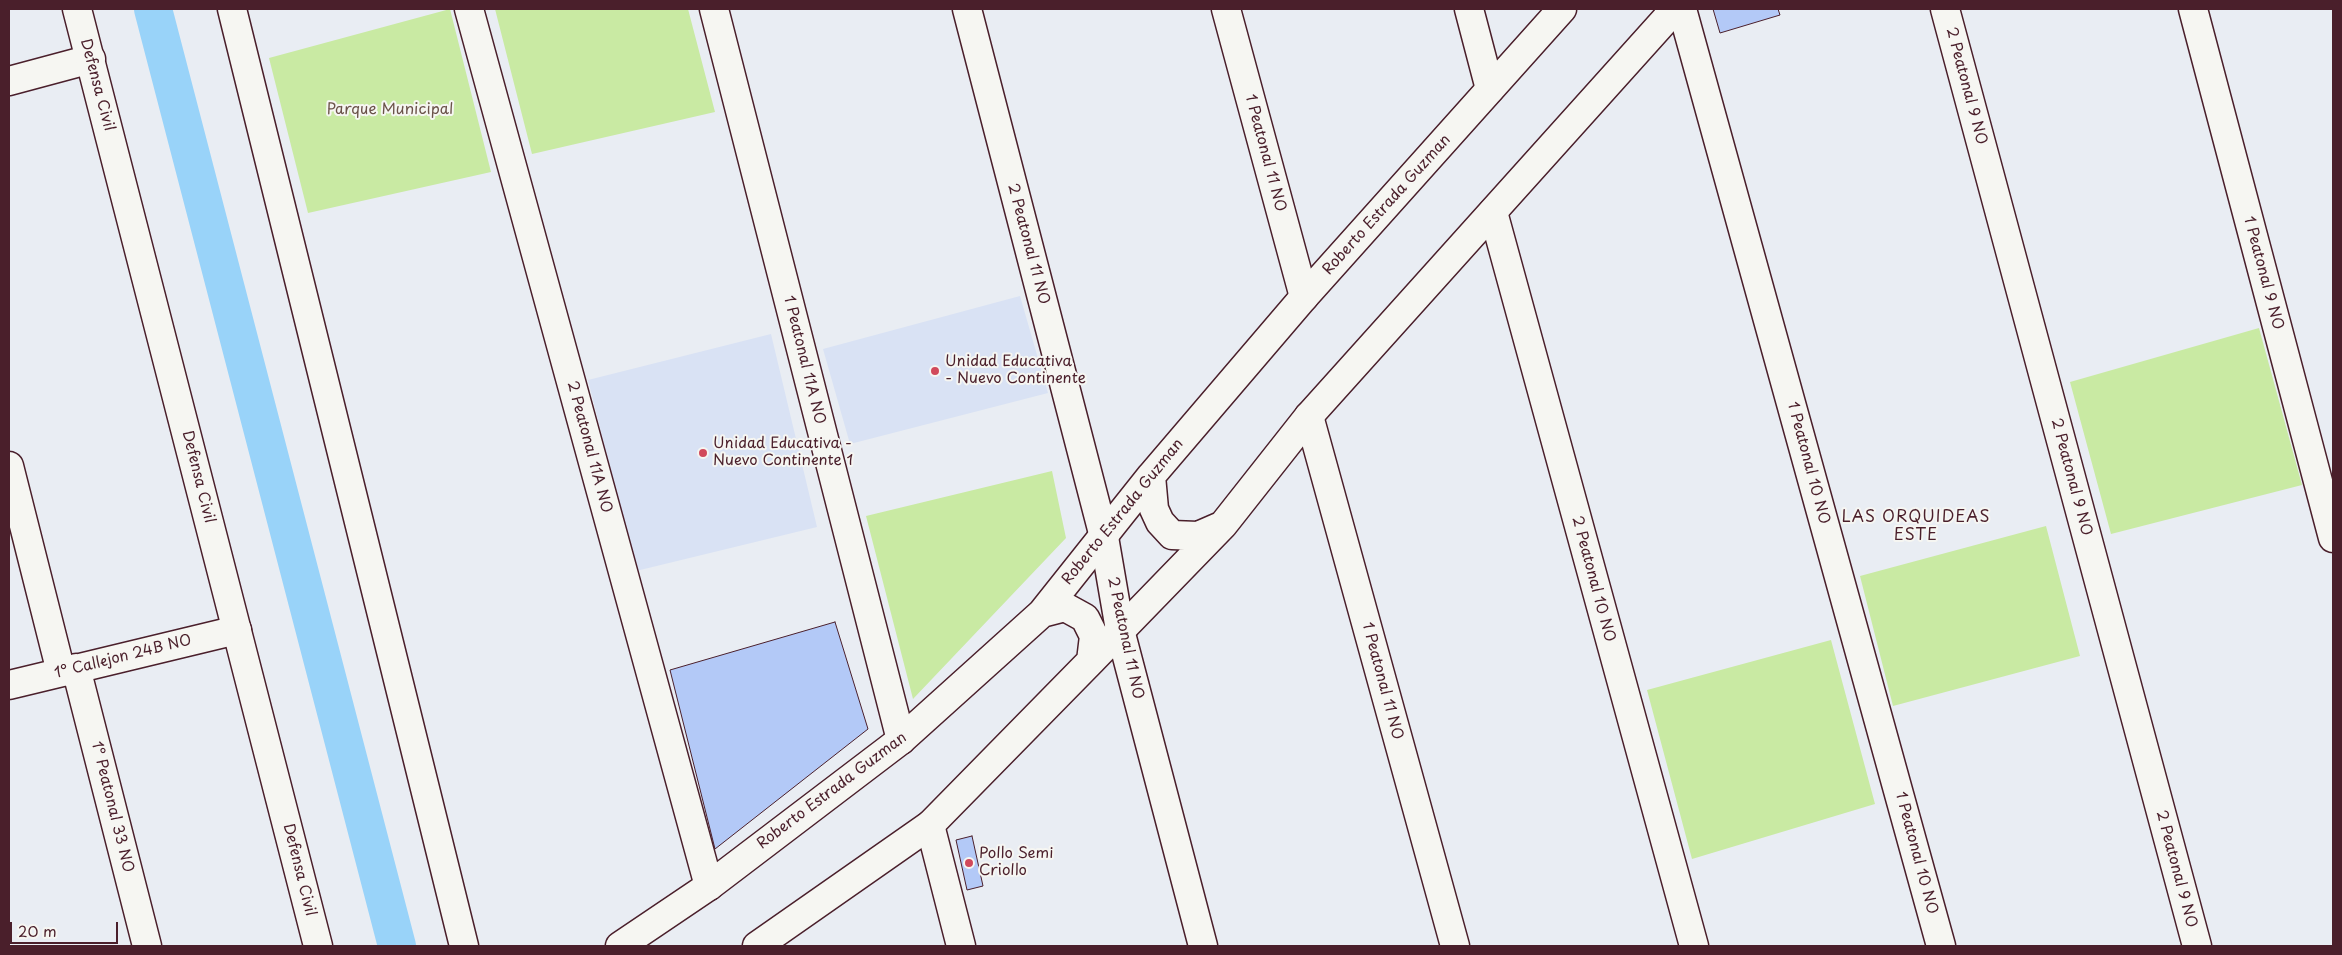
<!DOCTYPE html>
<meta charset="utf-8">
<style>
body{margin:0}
#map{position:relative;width:2342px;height:955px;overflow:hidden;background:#e9edf3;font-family:"Playpen Sans",sans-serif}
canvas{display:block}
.frame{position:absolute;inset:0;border:10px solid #4a1f2b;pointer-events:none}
.scale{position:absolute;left:10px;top:922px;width:108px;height:22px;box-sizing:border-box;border:2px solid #4a1f2b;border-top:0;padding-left:6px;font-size:15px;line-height:18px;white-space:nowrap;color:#4a1f2b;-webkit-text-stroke:4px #f6f6f2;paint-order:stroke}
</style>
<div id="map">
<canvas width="2342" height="955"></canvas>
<div class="frame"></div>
<div class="scale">20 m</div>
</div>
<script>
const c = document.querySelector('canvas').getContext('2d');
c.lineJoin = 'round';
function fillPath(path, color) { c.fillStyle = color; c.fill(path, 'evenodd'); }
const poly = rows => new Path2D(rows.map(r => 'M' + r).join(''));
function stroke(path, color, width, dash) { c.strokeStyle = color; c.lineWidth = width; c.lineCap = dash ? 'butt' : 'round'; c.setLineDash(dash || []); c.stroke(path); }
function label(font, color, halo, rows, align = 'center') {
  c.font = font + ' "Playpen Sans",sans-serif'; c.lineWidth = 4; c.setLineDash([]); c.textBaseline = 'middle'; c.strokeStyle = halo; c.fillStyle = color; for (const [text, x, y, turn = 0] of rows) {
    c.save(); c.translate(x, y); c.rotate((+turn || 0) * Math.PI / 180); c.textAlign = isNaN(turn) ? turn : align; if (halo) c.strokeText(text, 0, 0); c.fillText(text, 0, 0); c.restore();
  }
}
fillPath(poly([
 [1020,296,1048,393,850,444,823,349],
 [771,334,817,527,636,571,588,380]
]), '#d9e2f4');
fillPath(poly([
 [450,9,491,172,308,213,269,58],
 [495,9,688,9,715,112,532,154],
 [2259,328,2302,485,2111,534,2070,382],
 [1052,471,1066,538,913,699,866,516],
 [2046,526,2080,656,1893,706,1860,576],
 [1831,640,1875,804,1692,859,1647,690]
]), '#c9eaa3');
stroke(poly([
 [153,9,397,946]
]), '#99d3f9', 38);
const building = poly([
 [1713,9,1778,9,1780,15,1720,33,1713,9],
 [835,622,868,729,715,849,670,670,835,622],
 [972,836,983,886,967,890,956,840,972,836]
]);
fillPath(building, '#b3c9f7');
stroke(building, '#4a1f2b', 1);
const minor = poly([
 [469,9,709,886],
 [714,9,901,740],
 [967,9,1104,537,1120,630,1203,946],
 [1226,9,1304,297],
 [1469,9,1490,89],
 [1682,9,1941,946],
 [1945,9,2197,946],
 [2193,9,2333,538],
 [9,81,91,59],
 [1493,212,1694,946],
 [1309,416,1455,946],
 [9,466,61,672],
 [76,668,147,946],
 [9,685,237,630],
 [930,825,961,946]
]);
const tertiary = poly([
 [77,9,318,946],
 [232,9,464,946],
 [1151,476,1154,509,1160,522,1172,535,1198,536,1221,526],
 [1042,613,1065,607,1085,618,1094,636,1091,661],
 [620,946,709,886,901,740,1042,613,1151,476,1304,297,1562,9],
 [757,946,930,825,1091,661,1223,525,1309,416,1675,9]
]);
stroke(minor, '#4a1f2b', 31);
stroke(tertiary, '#4a1f2b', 31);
stroke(minor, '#f6f6f2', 28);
stroke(tertiary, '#f6f6f2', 28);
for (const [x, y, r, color] of [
 [935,371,5,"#d1495b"],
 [703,453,5,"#d1495b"],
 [969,863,5,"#d1495b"]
]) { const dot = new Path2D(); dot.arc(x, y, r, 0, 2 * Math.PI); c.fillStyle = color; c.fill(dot); stroke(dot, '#f6f6f2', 2); }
label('15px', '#4a1f2b', '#f6f6f2', [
 ["Defensa Civil",97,85,75],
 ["2 Peatonal 9 NO",1966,86,75],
 ["1 Peatonal 11 NO",1265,153,75],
 ["Roberto Estrada Guzman",1387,205,-48],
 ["2 Peatonal 11 NO",1028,244,75],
 ["1 Peatonal 9 NO",2263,273,75],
 ["1 Peatonal 11A NO",804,360,76],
 ["2 Peatonal 11A NO",589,447,75],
 ["1 Peatonal 10 NO",1808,463,75],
 ["Defensa Civil",198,477,76],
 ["2 Peatonal 9 NO",2071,477,75],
 ["Roberto Estrada Guzman",1123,512,-51],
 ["2 Peatonal 10 NO",1593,579,75],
 ["2 Peatonal 11 NO",1125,638,78],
 ["1° Callejon 24B NO",123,657,-14],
 ["1 Peatonal 11 NO",1382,681,75],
 ["Roberto Estrada Guzman",832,791,-37],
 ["1° Peatonal 33 NO",112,807,76],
 ["1 Peatonal 10 NO",1916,853,75],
 ["2 Peatonal 9 NO",2176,869,75],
 ["Defensa Civil",299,870,76]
]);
label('15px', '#6a5249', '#f6f6f2', [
 ["Parque Municipal",390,110]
]);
label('15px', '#4a1f2b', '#f6f6f2', [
 ["Unidad Educativa",945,362],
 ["- Nuevo Continente",945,379],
 ["Unidad Educativa -",713,444],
 ["Nuevo Continente 1",713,461],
 ["Pollo Semi",979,854],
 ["Criollo",979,871]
], 'left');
c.letterSpacing = '1px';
label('16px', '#4a1f2b', '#f6f6f2', [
 ["LAS ORQUIDEAS",1916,518],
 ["ESTE",1916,536]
]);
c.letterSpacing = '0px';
</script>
